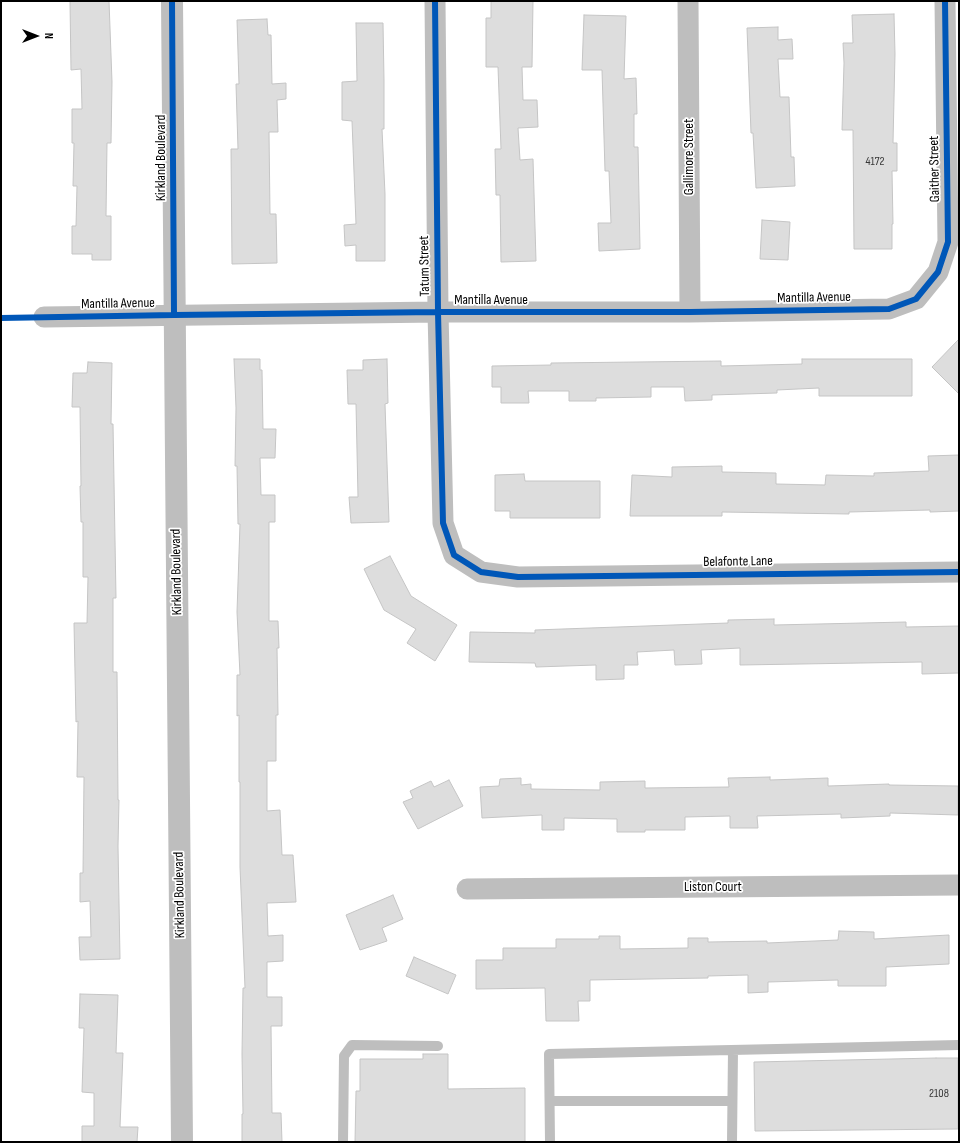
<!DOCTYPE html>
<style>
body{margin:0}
#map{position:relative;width:960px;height:1143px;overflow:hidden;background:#fff;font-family:"Sofia Sans Condensed",sans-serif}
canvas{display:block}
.frame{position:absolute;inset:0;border:2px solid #000;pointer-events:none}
.north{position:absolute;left:16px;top:16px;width:40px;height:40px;-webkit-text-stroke:3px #fff;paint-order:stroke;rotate:90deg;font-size:11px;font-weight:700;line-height:16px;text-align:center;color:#000}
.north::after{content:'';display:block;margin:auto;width:14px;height:18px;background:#000;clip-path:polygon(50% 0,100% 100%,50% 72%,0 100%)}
</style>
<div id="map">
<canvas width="960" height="1143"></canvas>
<div class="frame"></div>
<div class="north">N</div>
</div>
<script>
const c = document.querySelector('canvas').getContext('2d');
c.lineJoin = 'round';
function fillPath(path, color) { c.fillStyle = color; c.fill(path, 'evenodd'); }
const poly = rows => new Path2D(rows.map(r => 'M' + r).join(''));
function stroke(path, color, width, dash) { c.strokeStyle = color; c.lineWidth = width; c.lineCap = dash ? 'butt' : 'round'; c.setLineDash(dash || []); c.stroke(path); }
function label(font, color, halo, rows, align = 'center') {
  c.font = font + ' "Sofia Sans Condensed",sans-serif'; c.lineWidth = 3.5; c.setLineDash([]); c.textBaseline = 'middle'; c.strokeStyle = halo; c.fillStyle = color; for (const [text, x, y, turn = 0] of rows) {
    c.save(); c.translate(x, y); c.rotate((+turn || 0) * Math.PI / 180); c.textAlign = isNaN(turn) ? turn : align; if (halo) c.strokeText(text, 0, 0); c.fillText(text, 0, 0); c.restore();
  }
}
const building = poly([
 [70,1,109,1,112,82,111,143,107,143,106,216,111,216,111,260,92,260,92,254,72,254,72,226,76,226,77,186,73,186,74,143,72,143,72,109,82,109,81,69,71,70,70,1],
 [491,1,533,1,532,67,522,67,523,100,537,100,538,127,518,128,520,160,533,159,536,261,501,262,500,195,496,195,495,149,501,149,498,67,486,67,486,18,491,18,491,1],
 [894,14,895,54,893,143,897,143,897,171,892,171,893,224,892,224,892,249,854,249,853,130,842,130,844,63,843,43,853,43,852,15,894,14],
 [584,15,626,16,624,79,636,78,637,114,634,114,634,147,638,147,640,249,599,251,598,223,611,223,609,171,605,171,602,70,582,70,584,15],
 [267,19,268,35,271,35,272,84,286,83,286,99,277,100,278,132,269,132,270,214,276,214,277,263,232,264,231,149,238,149,236,84,239,84,237,20,267,19],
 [356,23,383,23,384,80,384,129,382,129,385,194,385,261,356,261,356,245,345,246,344,225,356,224,352,121,342,120,342,82,357,81,356,23],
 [778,27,778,40,792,39,793,59,778,59,780,97,789,97,791,157,794,157,795,186,756,188,753,133,751,133,747,28,778,27],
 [762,220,790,222,788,260,760,259,762,220],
 [959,339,959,394,932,367,959,339],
 [234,359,260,359,260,370,262,370,263,429,276,429,275,458,260,458,261,495,275,495,275,522,269,522,269,621,278,621,279,648,277,648,278,715,276,715,276,761,267,761,267,811,280,810,282,855,293,855,296,902,267,903,268,936,283,935,283,961,267,962,267,997,282,997,282,1026,271,1026,272,1113,281,1113,282,1142,242,1142,242,1114,243,1114,242,1054,243,988,245,988,240,867,240,782,239,782,239,715,237,716,237,675,240,675,237,612,240,524,238,524,237,466,235,466,236,408,234,359],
 [387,359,388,403,385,404,389,522,351,523,349,497,358,497,356,404,348,404,347,370,363,370,363,360,387,359],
 [802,359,912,359,912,396,819,396,819,388,777,390,777,393,712,395,712,400,685,401,684,387,651,387,651,397,596,398,596,401,569,401,569,391,528,391,529,403,501,403,501,387,492,387,492,366,551,365,551,363,721,361,721,366,802,364,802,359],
 [88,362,112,363,111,424,113,424,116,598,113,598,113,672,117,672,118,800,119,800,118,846,120,959,80,960,79,937,91,937,90,901,80,902,80,873,83,873,84,777,77,777,78,721,76,722,74,623,87,623,88,577,83,577,83,522,81,522,80,486,81,486,80,407,72,407,73,373,87,373,88,362],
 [959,455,959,511,930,512,930,510,849,512,849,514,722,512,722,516,630,516,632,475,672,477,672,467,722,466,722,472,776,473,776,484,825,485,826,475,874,476,874,473,929,471,928,456,959,455],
 [524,474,525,481,600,481,600,518,510,518,510,511,495,511,495,475,524,474],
 [390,556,411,596,457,625,435,661,407,643,416,629,384,610,364,569,390,556],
 [774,619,774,625,906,622,906,627,959,626,959,673,922,674,922,662,740,665,740,648,701,650,702,664,675,665,674,650,637,652,638,665,624,665,624,679,596,680,596,665,536,667,535,663,469,662,470,632,535,633,535,630,728,623,728,620,774,619],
 [770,777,770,780,828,778,828,786,889,784,889,785,958,786,958,815,890,813,890,816,841,818,841,814,757,816,758,828,730,828,730,816,685,817,685,830,645,830,645,832,617,832,617,819,564,818,564,830,542,830,542,815,482,818,480,787,499,786,500,779,521,778,521,785,531,784,531,789,600,790,600,782,645,781,645,788,729,787,728,778,770,777],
 [449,780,463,806,418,829,403,802,413,798,410,791,431,781,434,787,449,780],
 [393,895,403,919,382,928,387,941,360,950,346,915,393,895],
 [839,931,874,932,874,939,949,935,949,964,886,967,886,986,838,986,838,980,768,982,768,992,748,993,748,975,708,976,708,978,590,980,590,1001,578,1001,579,1021,546,1021,545,988,476,989,476,960,503,960,503,948,556,948,556,939,599,939,599,936,620,936,620,949,688,948,688,938,708,938,708,942,767,941,767,943,838,940,839,931],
 [414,957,456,975,448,994,406,976,414,957],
 [80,994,118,995,116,1053,123,1053,120,1127,138,1127,137,1142,82,1142,82,1126,94,1126,94,1093,82,1092,84,1028,79,1028,80,994],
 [423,1054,448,1054,448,1089,525,1088,525,1142,355,1142,356,1091,360,1091,360,1059,423,1059,423,1054],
 [936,1058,958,1058,958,1129,755,1131,754,1062,936,1058]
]);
fillPath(building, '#ddd');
stroke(building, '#c5c5c5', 1);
stroke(poly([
 [550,1101,732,1101],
 [343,1142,344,1056,352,1045,438,1046],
 [550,1142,549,1054,959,1045],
 [732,1142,733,1050]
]), '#bebebe', 10);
stroke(poly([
 [435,1,438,312,443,523,454,555,481,572,518,577,959,572],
 [688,1,690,312],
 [44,317,438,312,690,312,889,309,916,299,938,272,948,242,945,1],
 [467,889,959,885]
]), '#bebebe', 21);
stroke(poly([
 [172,1,182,1142]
]), '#bebebe', 22);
stroke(poly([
 [172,1,174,315],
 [435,1,438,312,443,523,454,555,481,572,518,577,959,572],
 [1,318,174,315,438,312,690,312,889,309,916,299,938,272,948,242,945,1]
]), '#0057b8', 6);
label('12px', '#373737', null, [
 ["4172",875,162],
 ["2108",939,1094]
]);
label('14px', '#000', '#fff', [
 ["Gallimore Street",689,157,-90],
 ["Kirkland Boulevard",161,158,-90],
 ["Gaither Street",935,169,-91],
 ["Tatum Street",425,266,-91],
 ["Mantilla Avenue",814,298,-1],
 ["Mantilla Avenue",491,300],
 ["Mantilla Avenue",118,304,-1],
 ["Belafonte Lane",738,562,-1],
 ["Kirkland Boulevard",177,572,-91],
 ["Liston Court",713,887],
 ["Kirkland Boulevard",180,895,-91]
]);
</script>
